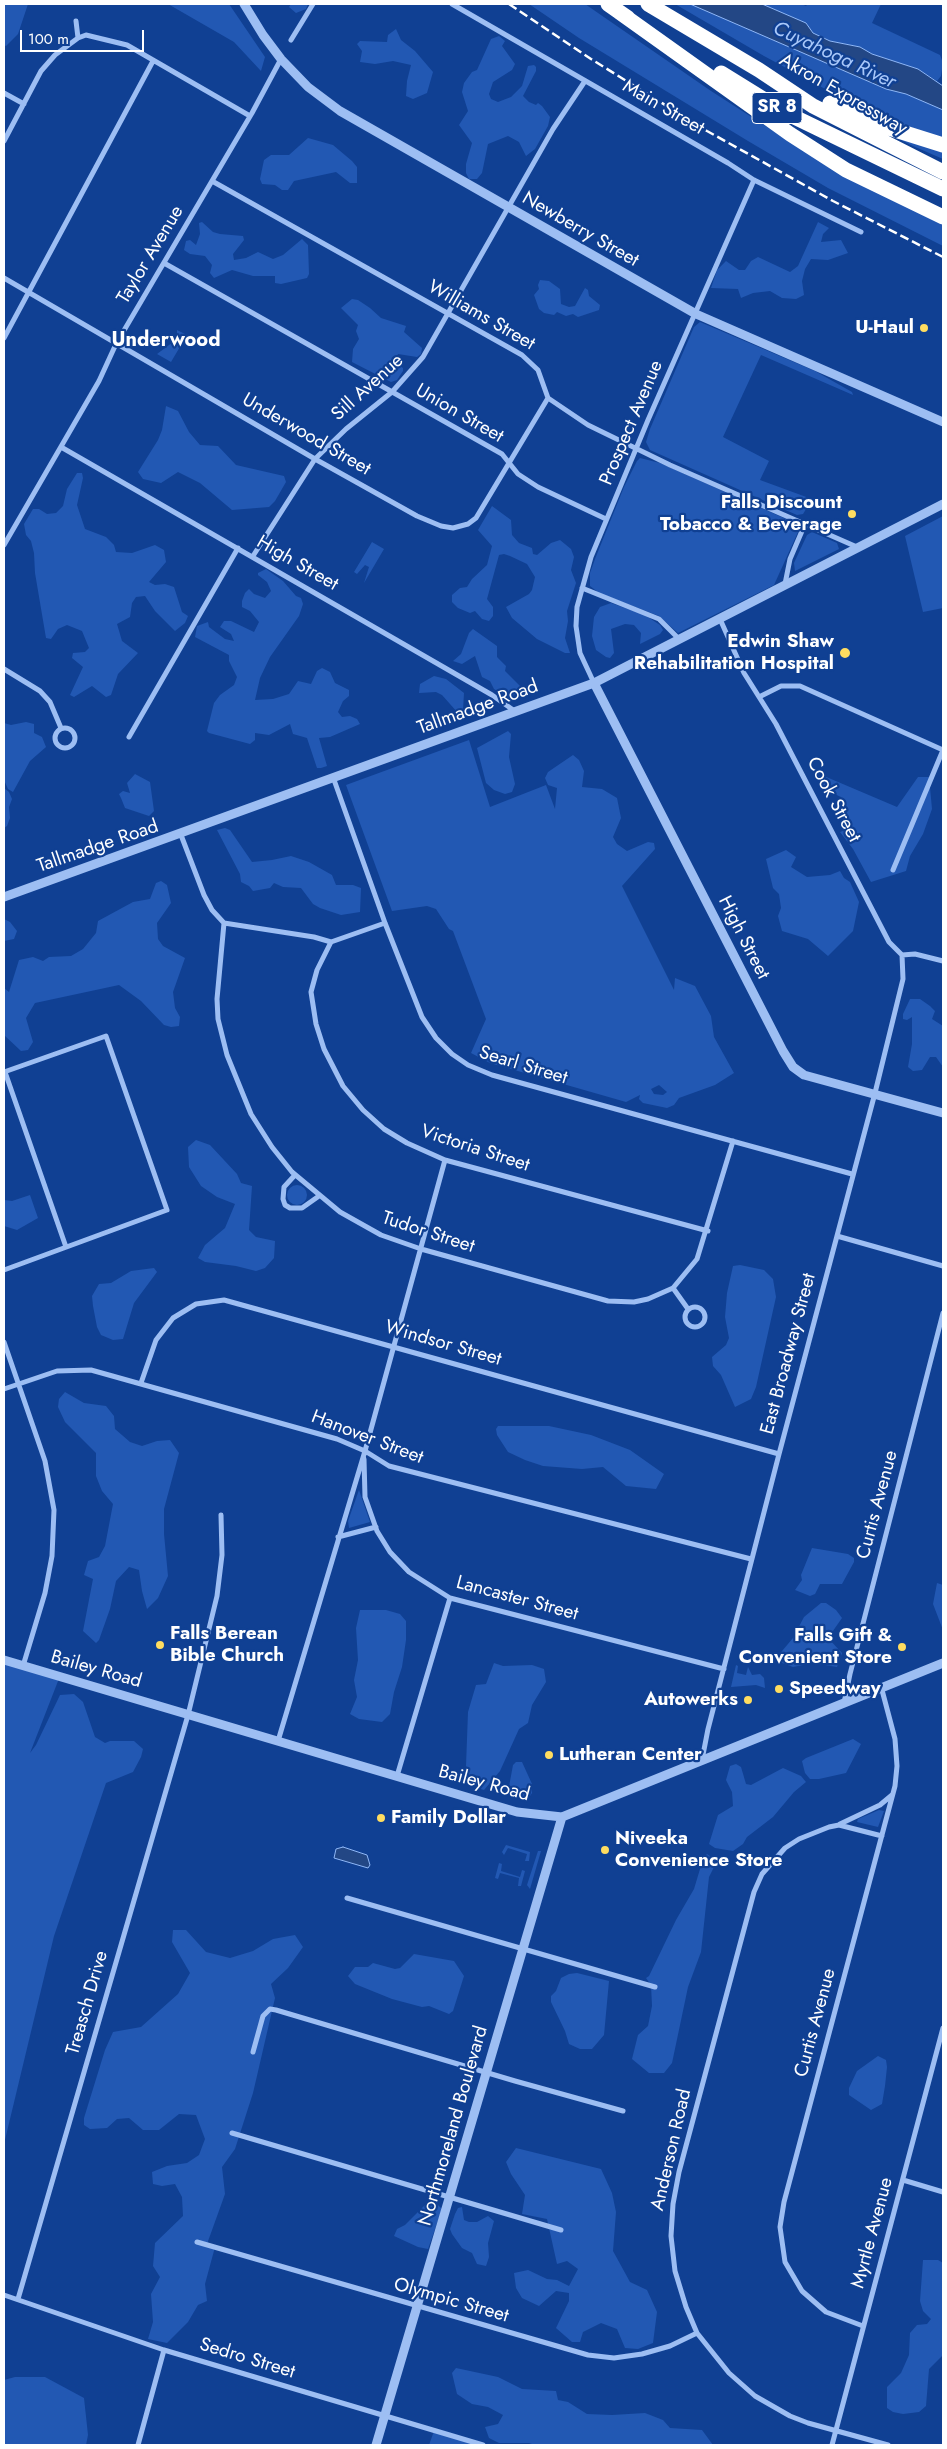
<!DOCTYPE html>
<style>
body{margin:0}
#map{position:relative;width:947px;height:2449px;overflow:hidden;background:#104093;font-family:Jost,sans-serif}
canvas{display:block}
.frame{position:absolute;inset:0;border:5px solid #fff;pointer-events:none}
.scale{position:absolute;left:20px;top:30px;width:124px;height:22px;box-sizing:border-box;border:2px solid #fff;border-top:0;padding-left:6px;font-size:15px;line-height:18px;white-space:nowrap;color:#fff;-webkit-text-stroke:4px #104093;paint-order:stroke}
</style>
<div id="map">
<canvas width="947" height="2449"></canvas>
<div class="frame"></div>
<div class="scale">100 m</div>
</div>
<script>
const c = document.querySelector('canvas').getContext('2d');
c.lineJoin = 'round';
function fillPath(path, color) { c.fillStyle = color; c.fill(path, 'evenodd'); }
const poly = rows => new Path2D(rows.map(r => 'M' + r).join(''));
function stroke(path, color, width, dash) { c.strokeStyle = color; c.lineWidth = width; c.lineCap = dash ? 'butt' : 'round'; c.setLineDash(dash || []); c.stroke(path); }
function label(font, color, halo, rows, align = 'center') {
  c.font = font + ' Jost,sans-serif'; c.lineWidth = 4.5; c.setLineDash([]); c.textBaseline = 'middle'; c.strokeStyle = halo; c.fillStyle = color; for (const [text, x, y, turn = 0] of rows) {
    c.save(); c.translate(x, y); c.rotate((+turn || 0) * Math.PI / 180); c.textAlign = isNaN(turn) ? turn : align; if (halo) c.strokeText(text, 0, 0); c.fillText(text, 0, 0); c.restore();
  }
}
fillPath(poly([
 [4,4,28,4,18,34,6,46,4,45],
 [168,4,229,4,265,57,261,71,234,42],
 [291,4,308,4,306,9,296,13,289,7],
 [529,4,585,4,711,91,842,175,943,222,943,246,828,188,748,141,579,38],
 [675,4,690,4,886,89,906,94,943,110,943,138,920,131,840,97,764,56],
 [762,4,801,4,806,6,808,4,881,4,872,23,940,55,943,63,941,76,937,81,918,69,872,54,860,47,830,41,813,33,806,23],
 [396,29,401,40,415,51,433,72,427,93,413,99,406,96,407,81,411,65,393,61,375,64,360,62,362,51,357,44,360,41,387,42,388,35],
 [499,36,505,41,502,46,515,64,512,70,493,82,489,94,491,99,498,102,511,97,522,86,528,66,534,65,536,67,536,71,523,96,529,102,536,105,538,103,542,106,550,117,548,126,535,149,526,156,519,142,508,136,488,144,482,173,477,179,469,179,466,173,466,164,472,143,459,125,468,111,462,92,464,83,472,72,477,70,491,39],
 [891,135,943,150,943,159,913,146],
 [308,138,333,145,352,161,357,167,357,183,350,183,336,172,294,181,288,190,282,190,275,185,262,184,260,179,264,160,271,155,289,155],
 [202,222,213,232,220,234,243,236,244,240,233,254,234,260,246,258,258,252,273,259,283,255,302,239,308,245,309,274,307,278,281,284,275,283,275,276,253,276,232,270,214,278,210,273,212,265,205,256,190,254,184,250,186,241,190,240,196,245,200,234,199,223],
 [818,222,829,228,823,234,821,242,841,240,848,253,828,260,811,259,805,269,802,281,804,295,796,299,782,298,770,291,753,293,741,298,738,289,711,288,717,270,726,261,739,270,745,270,751,261,758,257,790,272,798,266],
 [540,280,549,281,560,289,561,304,569,307,575,306,585,288,588,290,589,296,600,305,599,310,578,317,573,314,566,316,557,312,554,315,544,313,539,309,534,295,539,289,538,285],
 [352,299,358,300,370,308,381,318,406,326,404,332,422,348,421,354,417,357,398,354,394,362,403,368,403,371,397,380,391,382,352,362,353,349,359,339,356,331,358,325,341,308],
 [700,322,815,371,852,392,853,395,761,355,723,437,769,461,760,480,809,498,811,501,803,514,797,515,767,502,650,450,646,442,650,429,694,327],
 [177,330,187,335,171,362,157,354,177,339],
 [166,406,178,411,189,432,200,445,218,446,236,465,284,476,286,482,275,501,269,507,232,510,200,483,178,472,161,483,143,479,138,472,158,440,162,430],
 [640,458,660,463,795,523,798,532,774,585,678,633,659,616,599,593,590,586,590,573,595,559,624,487,637,461],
 [77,473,82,473,83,478,77,505,85,529,106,537,114,545,116,552,132,553,155,545,164,550,166,562,149,582,155,585,165,584,174,587,182,612,188,616,185,623,175,631,155,611,145,596,136,597,132,603,130,617,117,624,122,641,138,653,118,674,111,695,106,697,92,686,74,697,70,695,83,667,72,658,73,653,85,652,89,648,82,631,67,625,58,629,51,639,46,638,35,573,34,553,31,541,26,535,24,524,33,509,39,509,47,514,56,513,63,506,67,489],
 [492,506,511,520,512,535,519,543,532,548,533,554,537,555,551,543,560,540,571,549,574,557,571,570,576,583,567,611,568,621,565,638,570,653,565,653,537,639,512,618,506,607,529,594,532,590,535,577,527,564,510,556,504,554,499,555,487,599,493,607,493,616,489,621,482,619,475,611,470,613,458,608,452,602,452,595,460,588,467,587,472,579,487,565,492,546,478,530],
 [943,516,943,608,923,612,905,536],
 [812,532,837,543,839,549,795,571,794,563,807,535],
 [372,542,384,549,364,583,369,567,365,565,357,574,354,572],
 [266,569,283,581,296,596,301,598,303,604,299,616,270,657,260,678,255,700,273,699,289,694,298,681,311,684,317,671,322,668,330,672,335,683,349,690,349,696,343,701,338,712,342,717,350,716,357,719,360,724,330,737,319,738,327,766,321,768,317,768,307,738,293,734,290,724,269,735,255,733,255,740,250,744,209,733,207,731,214,703,220,695,234,685,237,677,229,661,229,655,195,637,197,626,208,622,209,627,225,639,234,641,231,634,220,627,224,621,231,621,254,632,259,622,250,611,242,607,242,601,245,593,249,589,254,594,265,598,271,591,267,582,258,575,258,573],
 [611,603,645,615,660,625,663,630,660,634,640,644,641,633,634,625,625,624,611,629,614,653,610,658,606,657,596,650,592,636,594,617,600,607],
 [473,629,497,646,497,657,506,666,505,671,522,688,519,694,507,697,494,689,490,681,482,677,475,656,462,664,453,661,461,654,469,633],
 [434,676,446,679,464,693,463,710,458,713,442,695,436,692,419,693,420,684],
 [26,722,34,724,34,733,42,737,46,747,30,761,13,792,8,789,4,780,4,723,11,725],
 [508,731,511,734,509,757,515,784,512,792,505,794,494,790,486,783,477,748],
 [469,740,490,807,546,785,555,809,557,788,548,785,545,778,548,772,573,755,579,760,584,771,582,787,602,789,617,798,621,818,613,837,617,844,627,851,648,842,654,843,655,849,622,886,674,990,675,978,695,986,711,1016,714,1037,734,1073,715,1085,679,1098,674,1105,667,1108,643,1103,639,1099,640,1095,626,1102,490,1063,471,1053,486,1019,453,931,449,929,436,909,427,906,392,911,346,785],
 [659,1085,667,1092,663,1095,654,1094,651,1089],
 [135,774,150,782,154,811,149,816,125,808,121,798,119,794,123,791,130,793,127,783],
 [824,776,897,807,918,777,929,777,932,809,923,834,910,856,906,871,871,882,853,849,840,832,851,828,841,797,826,790,815,778],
 [4,788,9,792,12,799,9,807,10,818,7,826,4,828],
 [225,828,230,830,252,862,272,860,291,856,309,862,332,875,336,885,353,885,361,888,360,912,341,915,320,908,313,904,301,888,283,887,274,883,270,888,253,891,249,886,241,882,240,874,217,830],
 [786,850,796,857,791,867,807,877,830,875,840,871,844,878,850,882,859,902,853,931,828,956,808,939,782,931,778,916,781,908,779,894,773,888,766,859],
 [161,881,167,885,171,903,157,923,158,939,163,946,185,958,173,992,175,1008,180,1017,179,1026,171,1027,164,1025,141,1001,119,985,35,1003,26,1018,33,1042,28,1050,21,1051,4,1035,4,988,9,992,19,960,33,957,43,961,49,957,71,956,83,949,96,933,98,921,133,902,150,899,156,883],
 [4,919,10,922,17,931,14,939,4,941],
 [910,999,920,999,930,1006,935,1011,932,1019,943,1026,943,1067,936,1057,930,1057,922,1070,913,1071,908,1067,912,1044,912,1017,907,1020,903,1019,903,1014],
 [196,1140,210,1145,237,1174,241,1183,252,1186,249,1230,256,1237,275,1241,274,1258,265,1268,256,1271,236,1266,205,1262,198,1258,205,1245,225,1228,235,1204,217,1197,201,1186,189,1167,188,1147],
 '287 1195a10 10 0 1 1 20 0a10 10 0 1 1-20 0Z',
 [30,1195,38,1218,17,1230,4,1226,4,1200,12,1201],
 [740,1265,764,1270,773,1279,776,1297,756,1387,751,1399,735,1407,721,1375,713,1366,712,1357,726,1345,729,1338,725,1317,727,1293,733,1266],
 [154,1268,157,1272,134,1303,123,1339,113,1340,101,1335,97,1327,93,1306,92,1296,99,1284,111,1283,131,1271],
 [65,1392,84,1403,106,1406,114,1416,115,1429,130,1442,142,1446,157,1441,170,1440,179,1453,164,1509,164,1534,168,1576,158,1598,147,1609,142,1591,139,1570,129,1567,116,1581,110,1609,99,1640,96,1643,83,1631,93,1579,84,1575,88,1561,99,1557,105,1546,113,1504,102,1491,96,1476,96,1453,65,1422,58,1407,59,1399],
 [498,1426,549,1426,591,1435,630,1450,664,1474,656,1489,626,1486,603,1467,582,1469,543,1466,525,1460,508,1452,497,1435,496,1429],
 [359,1490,370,1522,349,1528,348,1521],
 [812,1548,848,1554,854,1558,854,1562,842,1584,820,1584,815,1594,810,1596,795,1590,802,1580,801,1575],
 [937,1583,943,1585,943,1630,933,1604],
 [821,1603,826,1603,836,1610,842,1618,828,1638,842,1653,837,1667,813,1663,793,1667,777,1661,777,1657,793,1638,804,1617],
 [360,1610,386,1610,400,1614,406,1621,406,1640,402,1667,394,1692,390,1714,382,1722,359,1719,350,1714,357,1697,354,1680,358,1660,356,1628],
 [4,1660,60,1676,30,1753,36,1745,60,1695,74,1694,83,1702,95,1737,105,1743,110,1741,134,1741,143,1749,141,1757,133,1772,106,1783,54,1936,4,2144],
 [494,1663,503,1666,532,1665,544,1669,546,1682,532,1705,528,1723,519,1729,500,1771,484,1790,471,1786,466,1766,468,1712,476,1685,486,1684],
 [736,1665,738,1666,737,1673,746,1675,748,1667,752,1675,760,1674,764,1678,765,1688,756,1685,731,1687],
 [853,1739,861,1744,846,1773,819,1779,810,1779,805,1773,802,1761,806,1758],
 [516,1762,522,1762,532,1784,532,1793,528,1799,521,1800,512,1797,508,1792,513,1765],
 [736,1764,741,1767,746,1784,751,1785,783,1768,801,1776,806,1782,794,1792,773,1817,747,1837,743,1844,733,1851,715,1848,709,1844,718,1815,733,1806,732,1792,726,1780,730,1766],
 [879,1810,884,1811,878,1827,857,1822,858,1819],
 [506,1845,530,1852,529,1861,525,1861,527,1854,508,1848,504,1855,502,1852],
 [538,1851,541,1851,530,1889,527,1885],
 [707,1854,717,1861,709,1877,701,1952,688,1987,672,2063,664,2073,649,2073,632,2059,638,2035,648,2026,652,2006,651,1985,646,1978,649,1976,676,1920,694,1889,703,1859],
 [499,1863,502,1864,501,1871,520,1877,522,1870,525,1871,521,1886,518,1886,519,1878,500,1873,498,1879,495,1878],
 [173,1930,186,1930,206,1952,230,1958,253,1951,273,1939,295,1935,303,1947,288,1968,271,1984,275,1998,253,2093,235,2149,222,2167,225,2194,207,2244,215,2247,205,2284,207,2301,198,2305,188,2322,167,2343,148,2339,153,2322,151,2294,160,2277,153,2266,155,2243,183,2216,182,2197,175,2184,162,2186,153,2184,152,2172,167,2166,187,2163,199,2155,205,2139,196,2115,179,2114,159,2130,143,2130,129,2118,117,2119,107,2128,90,2129,84,2125,84,2118,105,2050,113,2032,141,2027,178,1994,190,1973,172,1942],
 [414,1954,454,1961,464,1976,453,2011,449,2014,429,2006,422,2007,392,1999,355,1984,348,1976,355,1967,368,1967,373,1963,395,1969,400,1968],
 [577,1973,609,1981,604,2035,592,2049,580,2049,569,2044,565,2031,551,2002,551,1996,556,1991,561,1978,569,1974],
 [878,2056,886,2060,887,2067,885,2086,882,2104,871,2110,849,2095,849,2088,857,2071],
 [516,2148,601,2169,612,2193,616,2212,613,2251,630,2282,647,2290,657,2312,653,2343,638,2349,625,2348,617,2329,601,2323,583,2332,580,2342,572,2342,556,2328,569,2301,569,2293,556,2291,539,2306,522,2298,516,2288,514,2273,528,2270,547,2279,557,2280,569,2286,578,2269,567,2261,557,2264,547,2219,522,2214,525,2195,511,2174,506,2162],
 [435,2202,442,2209,428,2249,418,2247,394,2236,397,2229,405,2225,426,2204],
 [462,2207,464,2220,469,2222,477,2222,488,2216,494,2221,488,2243,489,2257,486,2266,477,2264,472,2253,462,2248,452,2234,450,2229,455,2214,458,2208],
 [923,2260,938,2260,943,2263,943,2355,929,2369,926,2406,919,2412,903,2414,893,2412,887,2408,887,2387,901,2373,909,2355,910,2333,917,2325,927,2324,931,2319,923,2311,920,2301],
 [456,2368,498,2377,522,2389,556,2391,558,2400,568,2402,587,2414,612,2415,645,2413,663,2420,670,2428,702,2430,713,2445,535,2445,529,2443,499,2443,489,2438,485,2427,498,2424,503,2415,488,2407,472,2404,457,2394,452,2373],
 [15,2377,45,2377,84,2398,88,2435,86,2445,4,2445,4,2380],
 [434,2431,484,2445,429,2445]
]), '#2258b3');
const water = poly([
 [690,4,762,4,806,23,813,33,830,41,860,47,872,54,918,69,943,86,943,110,906,94,886,89,690,4],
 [343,1847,367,1855,370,1865,368,1868,334,1858,336,1849,343,1847]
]);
fillPath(water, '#234785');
stroke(water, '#8fb7f7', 1);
stroke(poly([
 [452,4,728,163,754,180,861,232],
 [78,38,86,35,127,45,250,116],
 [291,40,313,4],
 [4,93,24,104],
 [4,141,41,71,55,55,78,38,76,21],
 [212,181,522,355,538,370,548,398,588,425,670,465,857,547],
 [164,263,502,454,518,474,538,487,606,519],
 [4,278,315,459,417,516,441,526,453,528,468,524,476,518,548,398],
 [4,338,153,61],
 [61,447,492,695,516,712],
 [4,545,99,381,116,344,252,113,281,59],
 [253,556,315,459,346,429,392,392,423,357,553,129,585,81],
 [785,584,790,559,805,524],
 [582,588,659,619,679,639],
 [720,619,744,673,776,724,889,942,902,955],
 [4,669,40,691,50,702,61,728],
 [594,683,580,653,576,626,577,607,591,557,648,420,754,180],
 [759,697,781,686,800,686,943,750],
 '55 738a10 10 0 1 1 20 0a10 10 0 1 1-20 0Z',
 [129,737,238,548],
 [333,777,385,923,422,1017,436,1038,452,1054,468,1065,492,1075,852,1174],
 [181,835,204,895,212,910,224,923,314,937,331,942,385,923],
 [893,870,943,750],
 [224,923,217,999,218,1019,227,1055,251,1114,272,1147,292,1172,340,1212,381,1235,421,1249,608,1301,634,1302,648,1299,673,1288,697,1259,733,1141],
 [331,942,317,970,311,992,316,1024,324,1049,343,1086,363,1110,384,1129,407,1143,445,1160,708,1231],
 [902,955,915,954,943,961],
 [4,1072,106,1036,167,1210,4,1270],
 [5,1072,66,1247],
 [295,1175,284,1187,283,1199,285,1205,290,1208,302,1208,319,1196],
 [837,1236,943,1266],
 [673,1288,688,1309],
 '685 1317a10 10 0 1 1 20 0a10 10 0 1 1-20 0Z',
 [4,1342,45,1461,54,1510,52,1556,45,1593,23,1666],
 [141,1383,156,1340,173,1318,196,1304,224,1300,779,1454],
 [4,1389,57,1371,91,1370,337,1439,365,1451,389,1466,751,1559],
 [364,1459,365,1497,377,1531,390,1552,409,1572,450,1598,724,1669],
 [338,1537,376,1527],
 [844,1703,850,1674,943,1313],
 [278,1741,365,1451,445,1160],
 [702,1760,708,1729,779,1454,875,1093,903,979,902,955],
 [397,1776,450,1598],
 [840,1824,880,1805,892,1795],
 [882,1836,839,1825,829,1827,799,1839,785,1848,762,1874,754,1892,679,2172,673,2204,671,2236,675,2271,686,2307,697,2333,729,2373,755,2396,790,2416,808,2423,888,2445],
 [347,1898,655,1987],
 [253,2052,263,2016,270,2009,276,2010,515,2081,623,2111],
 [232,2133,561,2230],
 [903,2180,943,2192],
 [197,2242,588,2355,614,2358,642,2354,670,2346,697,2333],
 [4,2295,164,2350,483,2445],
 [18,2299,188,1715,217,1596,222,1555,221,1515],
 [863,2326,826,2312,802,2291,785,2262,780,2227,784,2202,895,1786,897,1766,895,1739,882,1690],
 [138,2445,164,2350],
 [832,2445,943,2028]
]), '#9dbef3', 5);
stroke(poly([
 [244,4,263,35,281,59,308,87,340,111,696,314,943,422],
 [594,683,783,1051,793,1067,804,1075,943,1113],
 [4,897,594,683,943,504],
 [4,1660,517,1812,562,1817,943,1663],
 [376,2445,562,1817]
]), '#9dbef3', 9);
stroke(poly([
 [608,4,628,18],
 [648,4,759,70,813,106,943,172],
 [619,12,790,134,846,170,943,217],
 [721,73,784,112,943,189],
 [830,103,870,122,943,145]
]), '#fff', 15);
stroke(poly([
 [509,4,591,59,707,131,833,201,943,257]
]), '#fff', 2.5, [9, 4]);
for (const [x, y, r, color] of [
 [924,328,5,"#ffdd60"],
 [852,514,5,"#ffdd60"],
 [845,653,6,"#ffdd60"],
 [160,1645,5,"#ffdd60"],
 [902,1647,5,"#ffdd60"],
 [779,1689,5,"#ffdd60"],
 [748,1700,5,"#ffdd60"],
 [549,1755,5,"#ffdd60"],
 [381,1818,5,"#ffdd60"],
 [605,1850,5,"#ffdd60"]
]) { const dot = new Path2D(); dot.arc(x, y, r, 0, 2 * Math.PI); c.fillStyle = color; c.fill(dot); stroke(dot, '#104093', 2); }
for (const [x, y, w] of [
 [777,108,50]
]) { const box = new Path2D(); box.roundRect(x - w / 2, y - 15.5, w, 31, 4); c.fillStyle = '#104093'; c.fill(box); stroke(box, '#fff', 1); }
label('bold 18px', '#fff', null, [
 ["SR 8",777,108]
]);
label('19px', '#fff', '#104093', [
 ["Akron Expressway",843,95,30],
 ["Main Street",663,108,30],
 ["Newberry Street",580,230,30],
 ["Taylor Avenue",151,255,-59],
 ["Williams Street",481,316,30],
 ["Sill Avenue",368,388,-42],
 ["Union Street",459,414,30],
 ["Prospect Avenue",632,423,-67],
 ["Underwood Street",306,435,30],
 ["High Street",297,564,30],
 ["Tallmadge Road",478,708,-20],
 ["Cook Street",833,800,62],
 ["Tallmadge Road",98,847,-19],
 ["High Street",743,938,63],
 ["Searl Street",523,1066,17],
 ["Victoria Street",475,1149,18],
 ["Tudor Street",428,1233,18],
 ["Windsor Street",443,1344,16],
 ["East Broadway Street",789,1354,-75],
 ["Hanover Street",367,1438,21],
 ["Curtis Avenue",878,1505,-75],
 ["Lancaster Street",517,1599,15],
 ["Bailey Road",96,1670,16],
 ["Bailey Road",484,1784,15],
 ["Treasch Drive",88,2003,-74],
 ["Curtis Avenue",816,2023,-75],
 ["Northmoreland Boulevard",454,2126,-74],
 ["Anderson Road",672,2150,-77],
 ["Myrtle Avenue",873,2233,-75],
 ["Olympic Street",451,2301,16],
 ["Sedro Street",247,2359,17]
]);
label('bold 19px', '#fff', '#104093', [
 ["U-Haul",914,328],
 ["Falls Discount",842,503],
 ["Tobacco & Beverage",842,525],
 ["Edwin Shaw",834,642],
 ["Rehabilitation Hospital",834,664],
 ["Falls Berean",170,1634,"left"],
 ["Bible Church",170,1656,"left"],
 ["Falls Gift &",892,1636],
 ["Convenient Store",892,1658],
 ["Speedway",789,1689,"left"],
 ["Autowerks",738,1700],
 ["Lutheran Center",559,1755,"left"],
 ["Family Dollar",391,1818,"left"],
 ["Niveeka",615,1839,"left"],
 ["Convenience Store",615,1861,"left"]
], 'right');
label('italic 20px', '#a9c8fa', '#104093', [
 ["Cuyahoga River",834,56,25]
]);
label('bold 20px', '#fff', '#104093', [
 ["Underwood",166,341]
]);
</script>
